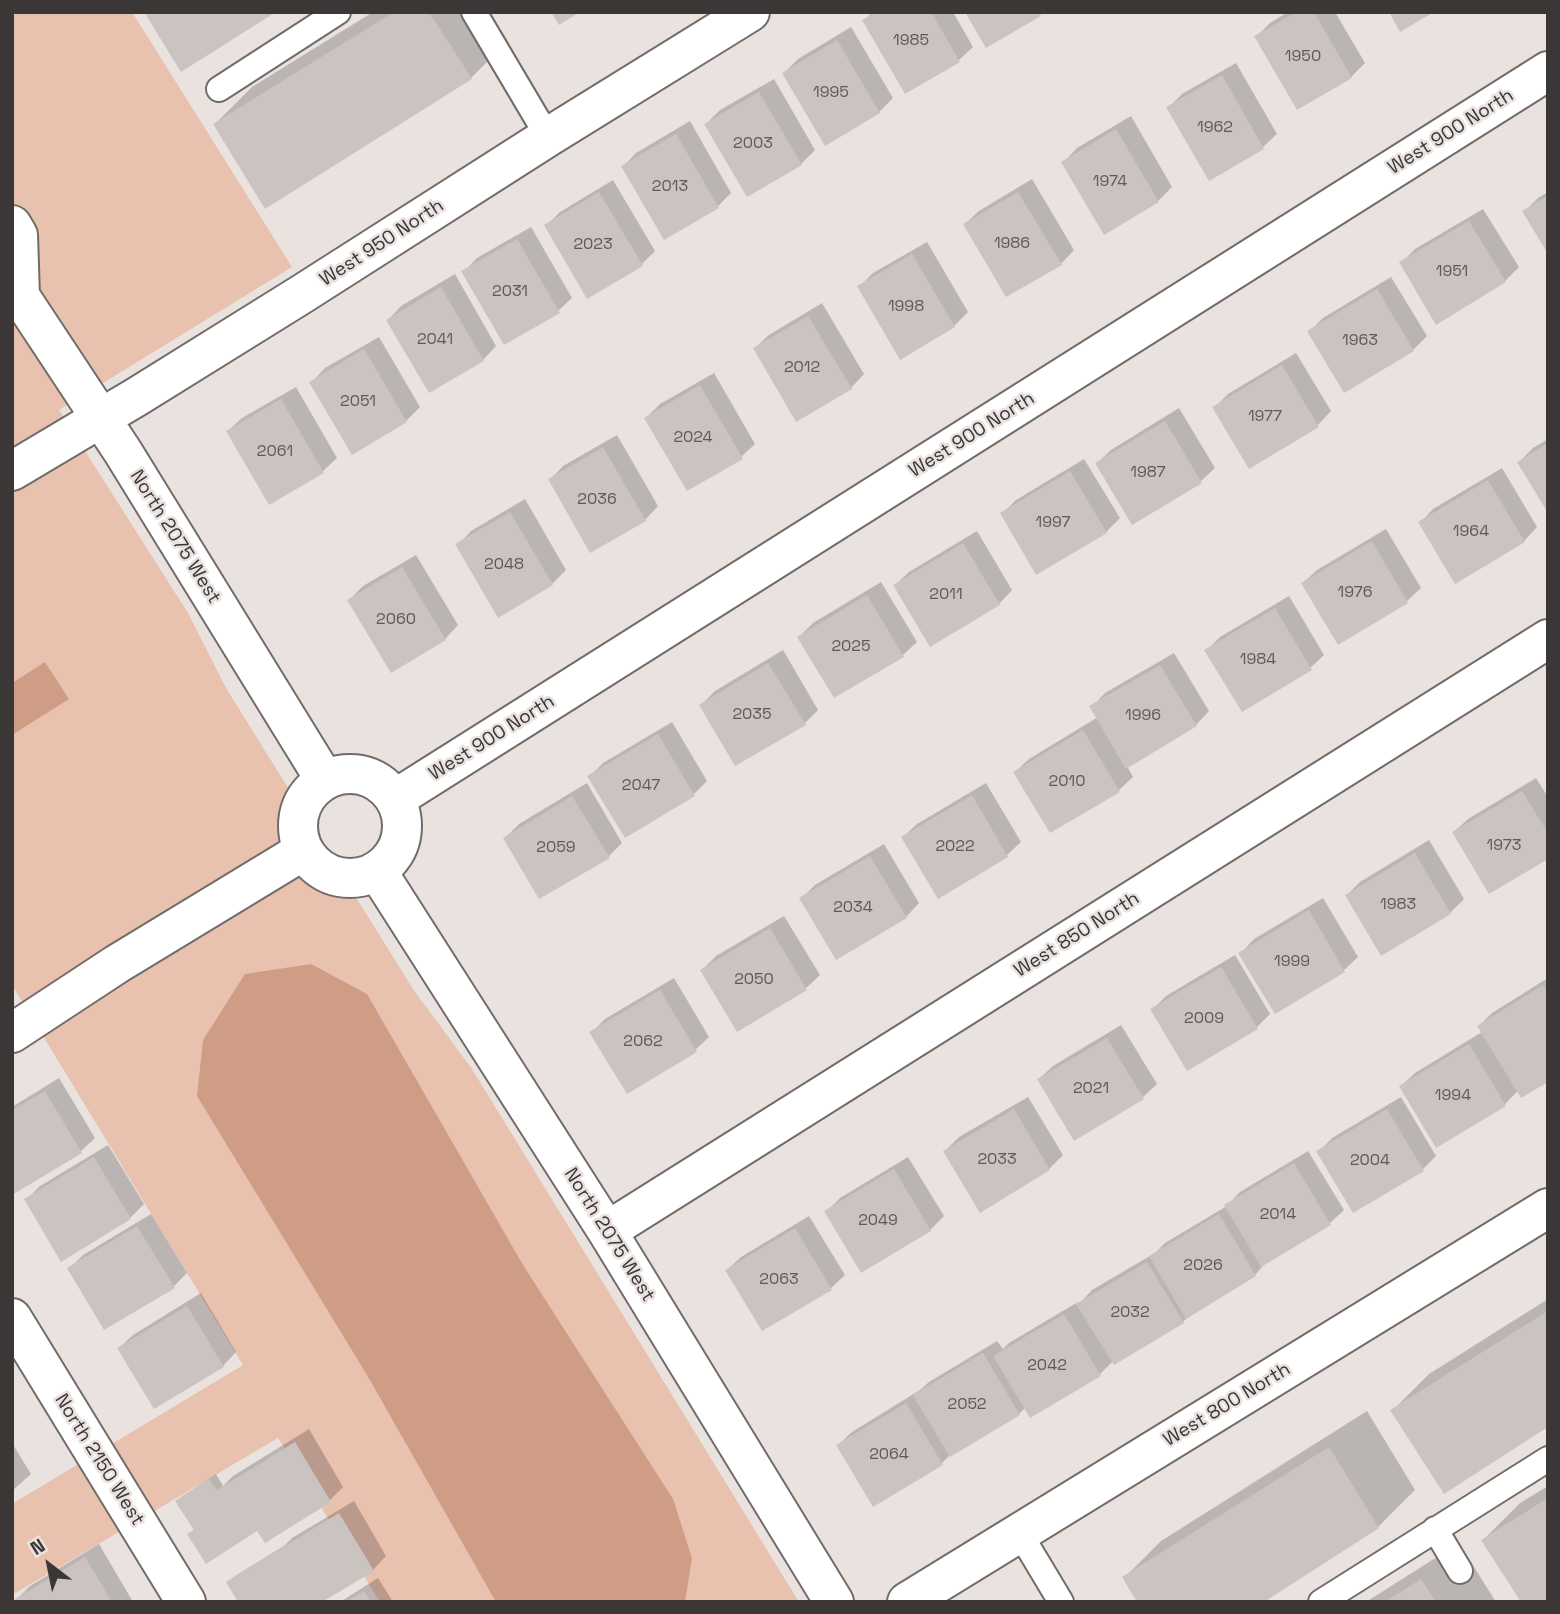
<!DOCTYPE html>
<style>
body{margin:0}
#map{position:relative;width:1560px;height:1614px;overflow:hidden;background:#e9e2df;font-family:"Space Grotesk",sans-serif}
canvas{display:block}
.frame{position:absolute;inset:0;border:14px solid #3a3736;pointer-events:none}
.north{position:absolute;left:14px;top:1530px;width:70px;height:70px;-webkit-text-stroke:5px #e9e2df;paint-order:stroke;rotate:328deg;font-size:19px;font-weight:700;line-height:28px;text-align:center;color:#3a3736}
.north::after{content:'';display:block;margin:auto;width:24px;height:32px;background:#3a3736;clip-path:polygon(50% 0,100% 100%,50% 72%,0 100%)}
</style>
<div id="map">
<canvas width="1560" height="1614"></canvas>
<div class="frame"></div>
<div class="north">N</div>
</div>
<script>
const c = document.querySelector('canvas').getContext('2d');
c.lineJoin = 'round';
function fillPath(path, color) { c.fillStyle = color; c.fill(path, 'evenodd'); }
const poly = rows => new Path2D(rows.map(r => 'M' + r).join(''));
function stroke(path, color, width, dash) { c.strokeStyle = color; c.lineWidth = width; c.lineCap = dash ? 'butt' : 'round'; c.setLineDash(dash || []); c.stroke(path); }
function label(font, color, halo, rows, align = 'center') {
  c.font = font + ' "Space Grotesk",sans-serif'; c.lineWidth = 5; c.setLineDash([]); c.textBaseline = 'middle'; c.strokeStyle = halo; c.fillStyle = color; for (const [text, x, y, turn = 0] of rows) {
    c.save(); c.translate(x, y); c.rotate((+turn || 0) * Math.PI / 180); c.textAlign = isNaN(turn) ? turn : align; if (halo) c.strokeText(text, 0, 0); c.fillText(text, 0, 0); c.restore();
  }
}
fillPath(poly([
 [12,12,132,12,292,267,59,410,188,613,226,688,413,989,472,1069,799,1602,380,1602,278,1438,12,1595,12,1504,243,1365,12,985]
]), '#e9c1af');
fillPath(poly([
 [45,662,69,699,12,735,12,683],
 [311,964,367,994,523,1265,673,1499,692,1558,685,1602,496,1602,367,1375,197,1096,203,1040,245,974]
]), '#cf9d86');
fillPath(poly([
 [373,12,489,12,508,41,471,78,215,124,252,87],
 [872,12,953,12,973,47,959,60,906,91,864,21],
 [1288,12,1335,12,1365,63,1351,77,1256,37,1270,23],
 [851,27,893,98,879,112,826,144,784,73,798,59],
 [1236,63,1277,134,1263,147,1210,179,1168,108,1182,94],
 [774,79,815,150,801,164,706,124,720,110],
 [1131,116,1172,187,1158,201,1064,162,1077,148],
 [690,121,731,193,718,206,623,167,636,153],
 [1032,179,1074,250,1061,264,965,224,979,211],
 [613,180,655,251,642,264,547,225,560,212],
 [1548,192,1548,250,1525,211,1538,198],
 [1483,209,1519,267,1505,281,1401,263,1415,249],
 [531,227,572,298,558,311,464,272,477,258],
 [927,242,968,312,954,326,859,287,873,273],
 [455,274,496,346,483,360,388,320,401,306],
 [1391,277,1427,336,1413,350,1309,332,1323,318],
 [822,303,864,374,851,388,755,348,769,335],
 [379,337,420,407,406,421,312,382,325,368],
 [1296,353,1331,411,1318,425,1214,408,1228,394],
 [714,373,755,444,741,457,646,418,660,404],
 [296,387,337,458,323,471,270,502,228,431,242,418],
 [1179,408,1215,468,1201,481,1097,463,1111,450],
 [617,435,658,506,645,520,550,480,563,466],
 [1548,439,1548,510,1519,462,1533,448],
 [1084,459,1120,518,1106,532,1002,514,1016,500],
 [1502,468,1537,527,1524,541,1420,523,1433,509],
 [525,499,566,570,552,584,499,615,458,545,471,531],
 [1386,529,1421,588,1407,601,1339,643,1303,583,1317,570],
 [977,531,1012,590,999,604,895,585,909,572],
 [416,555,458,625,445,639,349,600,363,586],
 [881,582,917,642,903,655,834,696,799,637,813,623],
 [1289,596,1324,655,1310,668,1207,650,1220,637],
 [783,650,818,710,805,723,701,705,715,691],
 [1174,653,1209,711,1196,725,1127,766,1133,777,1119,790,1050,831,1015,772,1029,759,1098,717,1092,707,1105,693],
 [672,722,707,781,694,794,590,776,603,763],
 [1536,778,1548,797,1548,856,1454,832,1468,819],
 [587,783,622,843,609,856,505,838,519,824],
 [986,783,1021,842,1007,855,939,897,903,837,917,824],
 [1429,840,1464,899,1450,913,1382,954,1347,895,1360,882],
 [884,844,919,903,906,917,802,898,815,885],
 [1323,898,1358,957,1344,970,1276,1012,1241,953,1254,939],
 [784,916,820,975,806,988,738,1029,702,970,716,956],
 [1235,955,1270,1014,1256,1028,1153,1009,1166,996],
 [674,978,709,1037,695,1050,592,1032,605,1019],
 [1548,978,1548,1080,1518,1091,1505,1104,1437,1146,1401,1086,1415,1073,1482,1032,1479,1026,1492,1013],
 [1121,1025,1157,1084,1143,1097,1075,1139,1039,1079,1053,1066],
 [59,1078,95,1138,81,1151,13,1192,12,1107],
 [1028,1097,1063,1155,1049,1169,945,1151,959,1137],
 [1401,1097,1436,1156,1422,1170,1319,1152,1332,1138],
 [108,1145,144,1204,130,1218,26,1200,40,1186],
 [1308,1151,1344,1210,1330,1223,1268,1260,1255,1275,1191,1314,1183,1322,1113,1361,1099,1375,1026,1407,1019,1414,952,1453,942,1463,838,1445,852,1432,920,1390,929,1382,997,1341,1003,1349,1009,1343,1078,1302,1079,1304,1092,1290,1155,1253,1165,1243,1227,1206,1240,1192],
 [908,1157,944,1216,930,1230,862,1271,826,1212,840,1198],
 [151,1214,187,1273,174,1286,70,1268,83,1255],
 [809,1216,845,1275,831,1288,762,1329,727,1270,741,1257],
 [201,1293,236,1352,223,1366,119,1348,133,1335],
 [1548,1299,1548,1425,1392,1411,1429,1374],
 [1367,1411,1415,1490,1378,1527,1124,1578,1161,1541],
 [309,1429,343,1487,330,1500,258,1529,190,1534,195,1528,178,1501,184,1495,216,1474,223,1486,233,1476],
 [12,1443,31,1474,12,1491],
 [1548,1486,1548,1602,1483,1540,1520,1503],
 [354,1501,386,1556,373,1570,229,1582,235,1576,284,1546,292,1538],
 [1459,1543,1496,1602,1366,1602],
 [99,1544,133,1602,18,1602,17,1599,30,1586],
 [378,1578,393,1602,340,1602]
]), '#0003');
fillPath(poly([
 [144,12,276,12,181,72],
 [394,12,429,12,472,79,265,209,213,124],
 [551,12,580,12,559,25],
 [876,12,931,12,960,62,905,94,862,20],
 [965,12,1039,12,1041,16,986,48],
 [1296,12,1314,12,1352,78,1297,110,1254,36],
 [1389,12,1434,12,1400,32],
 [837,40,880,113,825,146,782,73],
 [1222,75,1264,149,1209,181,1166,107],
 [759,92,802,165,747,197,704,124],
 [1116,129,1159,202,1104,235,1061,162],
 [676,134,719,208,664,240,621,166],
 [599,192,643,266,587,299,544,225],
 [1018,192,1062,265,1006,297,963,224],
 [1548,196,1548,254,1522,211],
 [1469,221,1506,282,1436,325,1399,262],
 [517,239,560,313,504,345,461,271],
 [912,254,955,327,900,360,857,286],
 [441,287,484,361,429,393,386,320],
 [1377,289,1414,351,1344,393,1307,331],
 [808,316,852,389,796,422,753,348],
 [364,349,407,422,352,455,309,382],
 [1282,365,1319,427,1249,469,1212,407],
 [700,385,743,459,687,491,644,418],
 [281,399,324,473,269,505,226,431],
 [1165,421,1202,483,1132,525,1095,463],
 [1548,443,1548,513,1517,462],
 [603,447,646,521,590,553,548,479],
 [1070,471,1107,533,1036,575,1000,513],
 [1488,480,1525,542,1455,584,1418,522],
 [510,512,553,585,498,618,455,544],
 [1372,541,1408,603,1338,645,1301,583],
 [963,543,1000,605,930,647,893,585],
 [402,567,446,640,391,673,347,600],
 [867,595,904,657,834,698,797,637],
 [1275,608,1312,670,1242,712,1204,650],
 [768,663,806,725,735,766,699,705],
 [1160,665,1197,726,1126,769,1089,706],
 [1083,730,1120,792,1050,833,1013,772],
 [658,734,695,796,625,838,587,776],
 [1522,791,1548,833,1548,859,1489,894,1452,832],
 [972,795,1008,857,938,899,901,837],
 [572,796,610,858,539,899,503,838],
 [1415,853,1451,914,1381,956,1345,895],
 [870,856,907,918,836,960,799,898],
 [1309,910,1345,972,1275,1014,1238,953],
 [770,928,807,990,737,1032,700,970],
 [1221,967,1258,1029,1187,1071,1150,1009],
 [1543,985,1548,992,1548,1082,1521,1098,1477,1026],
 [660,990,697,1052,627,1094,589,1032],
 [1107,1038,1144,1099,1074,1141,1037,1079],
 [1469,1044,1506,1106,1436,1148,1399,1086],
 [45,1091,82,1153,12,1195,12,1110],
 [1014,1109,1050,1170,980,1213,943,1151],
 [1387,1109,1424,1171,1353,1213,1316,1151],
 [94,1157,131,1219,61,1262,24,1199],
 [1294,1163,1331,1225,1261,1267,1224,1205],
 [894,1169,931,1231,861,1273,824,1211],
 [1219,1214,1256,1276,1186,1319,1149,1256],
 [137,1226,175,1288,104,1330,67,1268],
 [795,1228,832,1290,762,1331,725,1270],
 [1147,1262,1184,1323,1114,1365,1076,1304],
 [187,1306,224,1367,154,1409,117,1348],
 [1548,1311,1548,1427,1444,1494,1390,1410],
 [1064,1314,1101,1376,1030,1418,993,1356],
 [983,1353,1020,1415,950,1457,913,1395],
 [906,1403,943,1465,873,1507,836,1445],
 [295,1442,331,1502,265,1543,257,1531,206,1564,187,1534,194,1530,175,1501,209,1479,217,1490],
 [1329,1447,1379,1528,1264,1602,1137,1602,1122,1577],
 [1548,1498,1548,1602,1521,1602,1481,1540],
 [339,1513,374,1571,322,1602,238,1602,226,1582],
 [85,1557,112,1602,16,1602,15,1599],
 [1421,1579,1436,1602,1385,1602],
 [364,1591,371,1602,346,1602]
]), '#cac3c0');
const lane = poly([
 [474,12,548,137],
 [219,89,338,12],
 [1435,1529,1460,1571],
 [1019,1532,1061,1602],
 [1321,1602,1548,1459]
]);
const street = poly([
 [12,225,18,235,20,296,12,293],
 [20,296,123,452,325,780],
 [12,471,138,396,302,294,548,137,750,12],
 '298 826a52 52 0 1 1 104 0a52 52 0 1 1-104 0Z',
 [395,799,1548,71],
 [377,871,607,1231,834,1602],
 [12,1033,117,964,303,851],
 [607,1231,1548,639],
 [12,1318,186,1602],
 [907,1602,1548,1208]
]);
stroke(lane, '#726c69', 28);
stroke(street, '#726c69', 42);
stroke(lane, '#fff', 24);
stroke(street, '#fff', 38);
label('16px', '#5e5a58', null, [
 ["1985",911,41],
 ["1950",1303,57],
 ["1995",831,93],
 ["1962",1215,128],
 ["2003",753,144],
 ["1974",1110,182],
 ["2013",670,187],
 ["1986",1012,244],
 ["2023",593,245],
 ["1951",1452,272],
 ["2031",510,292],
 ["1998",906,307],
 ["2041",435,340],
 ["1963",1360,341],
 ["2012",802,368],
 ["2051",358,402],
 ["1977",1265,417],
 ["2024",693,438],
 ["2061",275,452],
 ["1987",1148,473],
 ["2036",597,500],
 ["1997",1053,523],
 ["1964",1471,532],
 ["2048",504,565],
 ["1976",1355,593],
 ["2011",946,595],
 ["2060",396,620],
 ["2025",851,647],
 ["1984",1258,660],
 ["2035",752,715],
 ["1996",1143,716],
 ["2010",1067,782],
 ["2047",641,786],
 ["1973",1504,846],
 ["2022",955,847],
 ["2059",556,848],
 ["1983",1398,905],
 ["2034",853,908],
 ["1999",1292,962],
 ["2050",754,980],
 ["2009",1204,1019],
 ["2062",643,1042],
 ["2021",1091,1089],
 ["1994",1453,1096],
 ["2033",997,1160],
 ["2004",1370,1161],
 ["2014",1278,1215],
 ["2049",878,1221],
 ["2026",1203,1266],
 ["2063",779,1280],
 ["2032",1130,1313],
 ["2042",1047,1366],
 ["2052",967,1405],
 ["2064",889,1455]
]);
label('19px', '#3a3736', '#e9e2df', [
 ["West 900 North",1451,132,-32],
 ["West 950 North",382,243,-33],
 ["West 900 North",972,435,-32],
 ["North 2075 West",175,537,58],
 ["West 900 North",492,738,-32],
 ["West 850 North",1077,935,-32],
 ["North 2075 West",609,1235,58],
 ["West 800 North",1227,1405,-31],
 ["North 2150 West",99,1460,58]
]);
</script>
